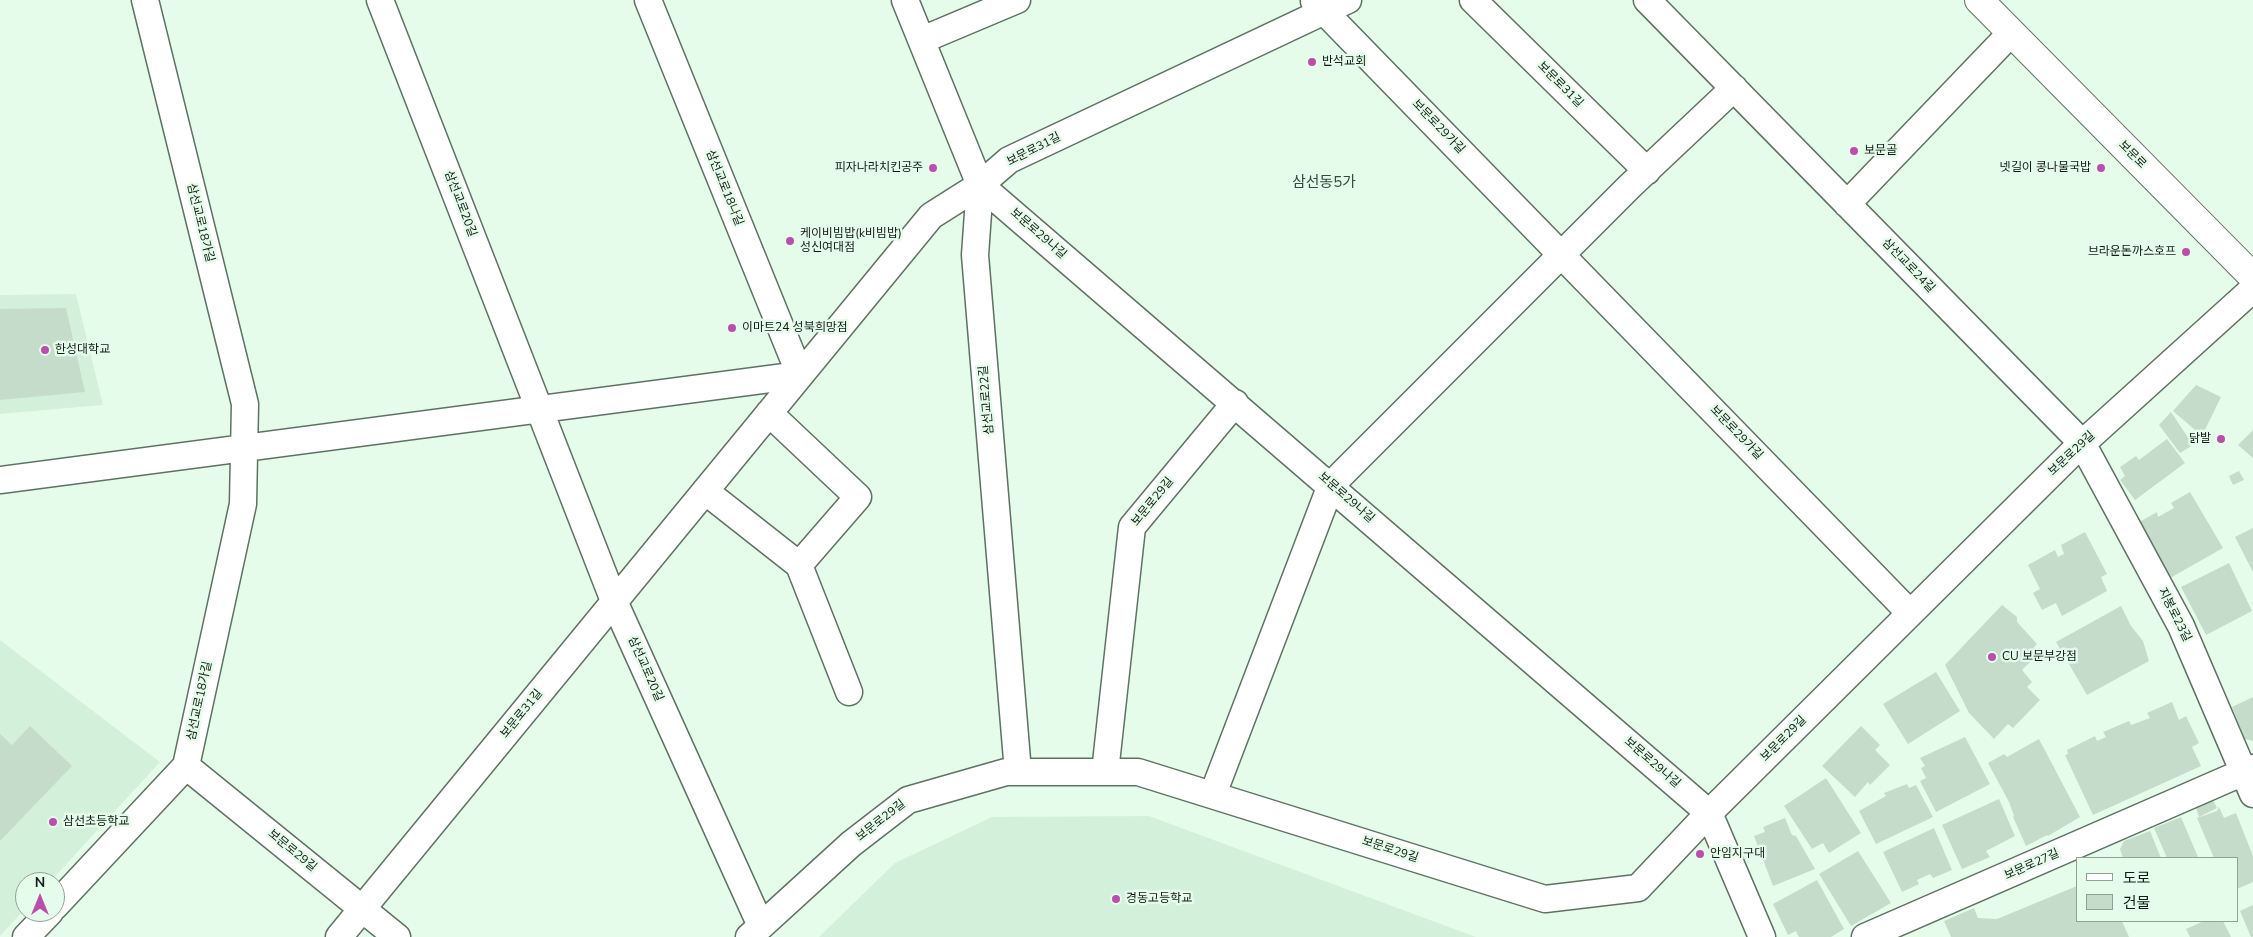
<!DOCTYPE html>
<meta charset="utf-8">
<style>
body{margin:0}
#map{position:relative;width:2253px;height:937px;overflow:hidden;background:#e5fcea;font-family:"Nunito Sans","Noto Sans KR",sans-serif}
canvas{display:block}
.legend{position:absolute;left:2076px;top:857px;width:162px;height:65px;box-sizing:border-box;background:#e5fcea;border:1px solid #91a295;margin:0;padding:6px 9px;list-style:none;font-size:15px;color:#131b15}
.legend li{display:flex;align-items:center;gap:10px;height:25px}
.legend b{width:25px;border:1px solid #91a295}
.north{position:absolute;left:15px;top:872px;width:50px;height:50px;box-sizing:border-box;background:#e5fcea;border:1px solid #91a295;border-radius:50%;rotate:0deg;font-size:14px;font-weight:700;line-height:20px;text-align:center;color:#131b15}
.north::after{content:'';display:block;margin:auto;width:18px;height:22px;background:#bb4dac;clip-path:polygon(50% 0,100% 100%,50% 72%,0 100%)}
</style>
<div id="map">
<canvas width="2253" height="937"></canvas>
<ul class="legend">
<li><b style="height:6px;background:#fff"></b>도로</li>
<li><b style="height:14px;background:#c6dccb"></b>건물</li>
</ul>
<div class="north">N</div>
</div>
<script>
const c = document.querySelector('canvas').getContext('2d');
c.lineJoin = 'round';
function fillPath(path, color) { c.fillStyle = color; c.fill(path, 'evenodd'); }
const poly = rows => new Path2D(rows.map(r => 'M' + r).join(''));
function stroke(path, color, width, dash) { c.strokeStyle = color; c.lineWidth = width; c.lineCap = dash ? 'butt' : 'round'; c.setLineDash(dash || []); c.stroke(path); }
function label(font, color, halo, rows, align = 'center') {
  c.font = font + ' "Nunito Sans","Noto Sans KR",sans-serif'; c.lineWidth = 5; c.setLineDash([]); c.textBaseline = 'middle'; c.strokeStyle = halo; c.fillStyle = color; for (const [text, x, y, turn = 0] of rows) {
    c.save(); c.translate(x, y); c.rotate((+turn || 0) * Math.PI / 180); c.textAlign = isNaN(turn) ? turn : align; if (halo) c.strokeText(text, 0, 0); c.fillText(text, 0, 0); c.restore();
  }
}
fillPath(poly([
 [76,294,103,405,0,414,0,295],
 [0,640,160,762,50,882,25,882,25,909,0,936],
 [1149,816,1476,937,819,937,895,863,992,817]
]), '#d3f1da');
fillPath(poly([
 [66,308,85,392,0,400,0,309],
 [2196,385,2221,397,2202,436,2173,411],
 [2171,412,2193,445,2180,453,2159,425],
 [2253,430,2253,458,2238,445],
 [2167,439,2185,463,2135,500,2120,480,2125,476,2120,467,2136,456,2139,460],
 [2239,471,2244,480,2233,485,2229,476],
 [2190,492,2223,548,2163,582,2134,525,2157,512,2158,517,2174,508,2171,503],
 [2253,528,2253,572,2235,537],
 [2085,532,2107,574,2101,577,2107,591,2062,616,2056,603,2042,610,2033,593,2040,589,2028,565,2055,550,2058,557,2064,554,2061,545],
 [2229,563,2252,611,2206,635,2181,587],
 [2002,605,2017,617,2017,622,2037,644,2030,652,2032,660,2022,670,2032,682,2027,687,2040,700,2013,728,2008,724,1994,739,1969,713,1945,665],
 [2121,606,2131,626,2143,641,2149,661,2087,695,2056,642],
 [1936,672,1960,711,1908,744,1883,704],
 [2253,697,2253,741,2245,739,2232,707],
 [2172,702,2179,720,2186,716,2199,743,2192,747,2201,766,2093,815,2065,755,2068,754,2067,750,2095,736,2097,741,2106,737,2103,732,2129,721,2131,725,2150,718,2147,713],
 [30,726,72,766,0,841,0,734,12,745],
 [1861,726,1880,745,1875,750,1890,765,1870,785,1868,782,1855,797,1822,766],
 [1965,737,1990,784,1936,812,1920,781,1926,778,1921,768,1925,766,1920,758],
 [2039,739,2080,817,2048,836,2047,835,2026,846,2013,817,2014,816,2009,802,1988,763,2004,754,2007,757],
 [1826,778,1861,833,1829,853,1823,843,1812,849,1784,806],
 [1907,784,1909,788,1916,785,1933,817,1876,844,1859,811,1886,796,1884,793],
 [1999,799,2015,836,1986,851,1990,857,1962,869,1942,825],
 [2213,800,2217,808,2199,817,2196,808],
 [2219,807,2224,818,2236,813,2253,856,2253,882,2237,889,2237,858,2214,858,2197,818,2217,811],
 [2181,817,2198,857,2196,858,2167,858,2154,828],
 [1785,818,1792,835,1796,836,1815,869,1773,886,1754,836,1765,832,1763,827],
 [1934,828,1952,870,1933,878,1930,874,1917,880,1919,884,1902,892,1883,852],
 [2150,831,2161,858,2123,858,2120,849,2124,841],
 [1858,851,1891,903,1851,926,1819,874],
 [1817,880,1844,929,1831,937,1799,937,1796,931,1788,935,1773,904],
 [2077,886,2077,921,2122,921,2129,937,1951,937,1944,921,1974,908,1978,918,1997,919],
 [2253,905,2253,937,2251,937,2240,911],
 [2204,921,2223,921,2231,937,2190,937,2186,929]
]), '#c6dccb');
const minor = poly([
 [380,0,614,601,761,926],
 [905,0,980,185,975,255,1018,772],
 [1473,0,1647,171],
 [1647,0,2082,443,2181,626,2253,794],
 [1314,1,1910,613],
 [922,40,1017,0],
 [980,185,1709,813,1762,937],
 [1847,204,2011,33],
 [769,413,858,497,799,565],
 [0,480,800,375,648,0],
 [705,491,799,565,849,692],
 [186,766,397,937],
 [1105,772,1132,527,1235,403],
 [1213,794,1331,485,1630,186,1734,88],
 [55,906,186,766,243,504,245,404,145,0],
 [26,937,50,912],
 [339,937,931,216,980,185,1009,160,1348,0],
 [749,937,851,844,908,800,1006,772,1138,772,1545,899,1638,888,1709,813,2075,450,2253,289],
 [1865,937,2253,768]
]);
const primary = poly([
 [1979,0,2253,277]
]);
stroke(minor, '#5e7263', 29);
stroke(primary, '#5e7263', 30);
stroke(minor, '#fff', 26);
stroke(primary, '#fff', 28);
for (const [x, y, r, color] of [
 [1312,62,5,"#bb4dac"],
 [1854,151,5,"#bb4dac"],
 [933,168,5,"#bb4dac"],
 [2101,168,5,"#bb4dac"],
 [790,241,5,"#bb4dac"],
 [2186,252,5,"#bb4dac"],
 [732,328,5,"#bb4dac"],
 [45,350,5,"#bb4dac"],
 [2221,439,5,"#bb4dac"],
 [1992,657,5,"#bb4dac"],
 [53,822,5,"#bb4dac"],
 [1700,854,5,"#bb4dac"],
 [1116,899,5,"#bb4dac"]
]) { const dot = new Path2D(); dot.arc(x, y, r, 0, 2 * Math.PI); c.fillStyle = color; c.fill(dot); stroke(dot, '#e5fcea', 2); }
label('12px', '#131b15', '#e5fcea', [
 ["반석교회",1322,62],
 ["보문골",1864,151],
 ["피자나라치킨공주",923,168,"right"],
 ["넷길이 콩나물국밥",2091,168,"right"],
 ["케이비빔밥(k비빔밥)",800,234],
 ["성신여대점",800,248],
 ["브라운돈까스호프",2176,252,"right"],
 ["이마트24 성북희망점",742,328],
 ["한성대학교",55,350],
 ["닭발",2211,439,"right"],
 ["CU 보문부강점",2002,657],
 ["삼선초등학교",63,822],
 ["안임지구대",1710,854],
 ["경동고등학교",1126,899]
], 'left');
label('12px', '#131b15', '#e5fcea', [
 ["보문로31길",1560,85,45],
 ["보문로29가길",1438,127,46],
 ["보문로31길",1034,150,-27],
 ["보문로",2132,155,45],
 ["삼선교로18나길",724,188,68],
 ["삼선교로20길",460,204,69],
 ["삼선교로18가길",200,223,76],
 ["보문로29나길",1038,234,41],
 ["삼선교로24길",1908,266,46],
 ["삼선교로22길",987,400,-95],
 ["보문로29가길",1736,433,46],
 ["보문로29길",2072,454,-43],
 ["보문로29나길",1346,498,41],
 ["보문로29길",1153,502,-51],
 ["지봉로23길",2174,615,63],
 ["삼선교로20길",645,669,66],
 ["삼선교로18가길",200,701,-78],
 ["보문로31길",522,714,-51],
 ["보문로29길",1784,739,-45],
 ["보문로29나길",1652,763,41],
 ["보문로29길",881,821,-38],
 ["보문로29길",1390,850,18],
 ["보문로29길",292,851,39],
 ["보문로27길",2032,865,-24]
]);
label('15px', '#374a3c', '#e5fcea', [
 ["삼선동5가",1324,183]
]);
</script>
